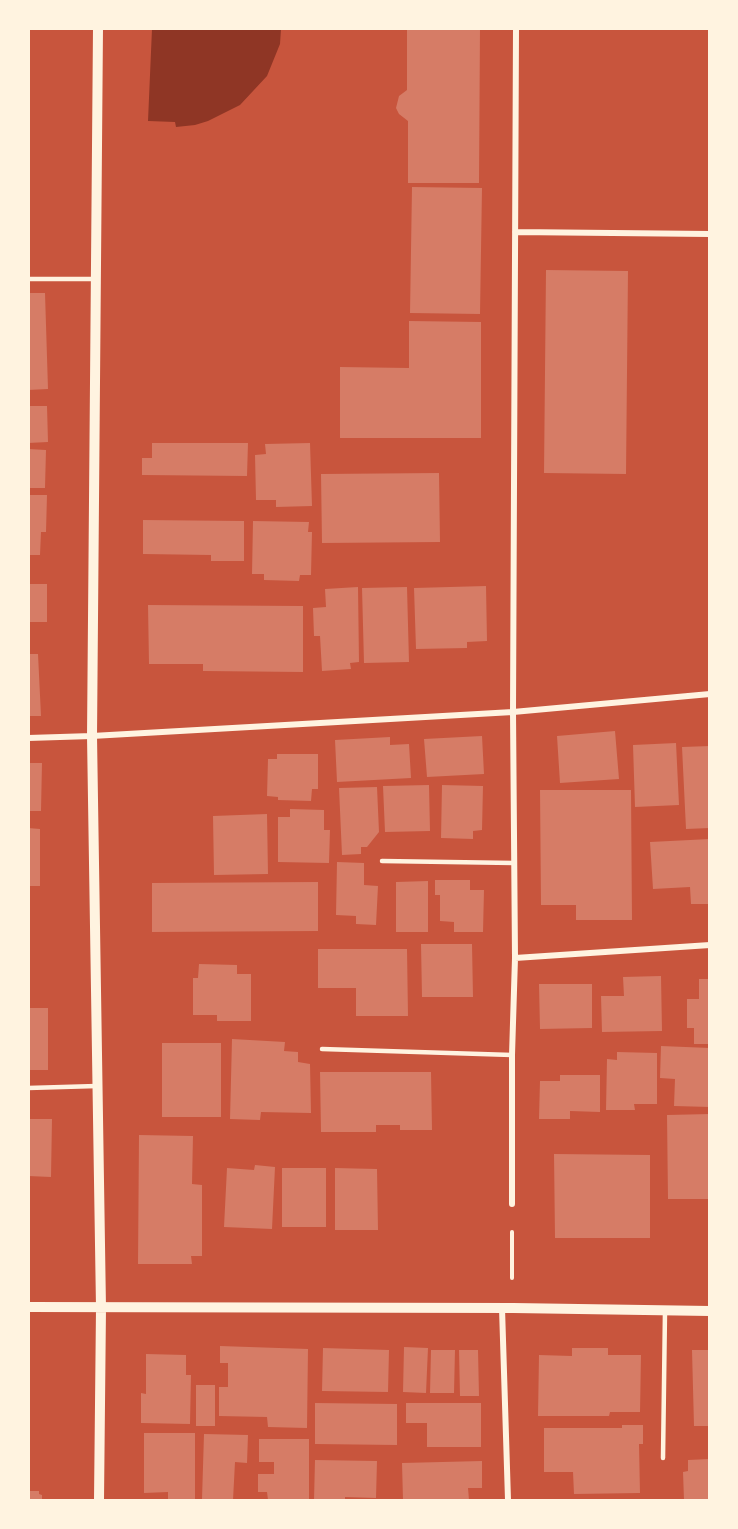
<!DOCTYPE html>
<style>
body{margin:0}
#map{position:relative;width:738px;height:1529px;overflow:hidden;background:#c8553d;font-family:Helvetica,sans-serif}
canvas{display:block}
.frame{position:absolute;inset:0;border:30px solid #fff3e0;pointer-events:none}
</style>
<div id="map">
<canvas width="738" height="1529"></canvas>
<div class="frame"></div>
</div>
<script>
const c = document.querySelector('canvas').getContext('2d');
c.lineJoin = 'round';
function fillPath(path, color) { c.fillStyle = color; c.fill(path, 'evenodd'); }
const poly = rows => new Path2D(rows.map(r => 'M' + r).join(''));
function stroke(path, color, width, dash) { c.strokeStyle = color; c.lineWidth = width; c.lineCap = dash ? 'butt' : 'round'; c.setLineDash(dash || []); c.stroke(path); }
fillPath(poly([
 [152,29,281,29,280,44,267,76,240,105,208,121,195,125,176,127,175,122,148,121]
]), '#8f3625');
fillPath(poly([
 [407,28,480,28,479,183,408,183,408,121,399,114,396,108,399,96,407,90],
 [412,187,482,188,480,314,410,313],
 [546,270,628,271,626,474,544,473],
 [28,293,45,293,48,389,28,390],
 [409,321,481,322,481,438,340,438,340,367,409,368],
 [28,406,47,406,48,442,28,443],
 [152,443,248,443,247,476,142,475,142,458,152,458],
 [310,443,312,506,276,507,276,500,256,500,255,455,266,454,265,444],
 [28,449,46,450,45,488,28,488],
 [439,473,440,542,322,543,321,474],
 [28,495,47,495,46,532,41,532,40,555,28,555],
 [143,520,244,521,244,561,211,561,211,555,143,554],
 [253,521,309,522,308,532,312,532,311,575,300,575,299,581,264,580,264,574,252,574],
 [28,584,47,584,47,622,28,622],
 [486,586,487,641,467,642,467,648,416,649,414,588],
 [358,587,359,662,350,663,351,669,322,671,320,636,314,636,313,608,326,607,325,589],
 [407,587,409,662,364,663,362,588],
 [148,605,303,606,303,672,203,671,203,664,149,664],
 [28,654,38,654,41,716,28,716],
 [615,731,619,779,560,783,557,736],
 [482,736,484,774,427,777,424,739],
 [390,737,390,745,409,744,411,778,337,782,335,740],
 [676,743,679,805,635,807,633,745],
 [710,746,710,828,686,829,682,747],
 [277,754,318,754,318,789,312,789,311,801,278,800,278,797,267,796,268,759,277,759],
 [28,763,42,763,41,811,28,811],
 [429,785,430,831,385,832,383,786],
 [442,785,483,786,482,830,473,831,473,839,441,838],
 [377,787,379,832,367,847,361,847,361,854,342,855,339,788],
 [540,790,631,790,632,920,576,920,576,905,541,905],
 [290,809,324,810,324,830,330,830,329,863,278,862,278,817,290,817],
 [267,814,268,874,214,875,213,816],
 [28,828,40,829,40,886,28,886],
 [710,839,710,904,691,904,690,887,653,889,650,842],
 [337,862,364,863,364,885,378,886,376,925,356,924,356,916,336,915],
 [435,880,470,880,470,890,484,890,483,932,454,932,454,922,440,921,440,895,435,895],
 [428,881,428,932,396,932,396,882],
 [318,882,318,931,152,932,152,883],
 [421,944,472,944,473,997,422,997],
 [318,949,407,949,408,1016,356,1016,356,988,318,988],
 [199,964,237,965,237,974,251,974,251,1021,217,1021,217,1015,193,1015,193,978,198,978],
 [661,976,662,1031,602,1032,601,996,624,996,623,977],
 [699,979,710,979,710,1044,694,1044,694,1028,687,1028,687,999,699,999],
 [539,984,592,984,592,1028,540,1029],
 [28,1008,48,1008,48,1070,28,1070],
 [232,1039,285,1042,284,1051,298,1052,298,1062,310,1064,311,1113,261,1112,260,1120,230,1119],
 [162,1043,221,1043,221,1117,162,1117],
 [661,1046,710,1048,710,1107,674,1106,675,1079,660,1078],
 [617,1052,657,1053,657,1104,634,1104,635,1110,606,1110,607,1059,617,1060],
 [320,1072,431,1072,432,1130,400,1130,400,1125,376,1125,376,1132,321,1132],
 [560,1075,600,1075,600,1112,570,1111,570,1119,539,1119,540,1081,560,1081],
 [710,1114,710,1199,668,1199,667,1115],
 [28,1119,52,1119,51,1177,28,1176],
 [139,1135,193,1136,192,1184,202,1185,202,1256,191,1256,192,1264,138,1264],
 [554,1154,650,1155,650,1238,555,1238],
 [255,1165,275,1167,272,1229,224,1227,227,1168,254,1170],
 [282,1168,326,1168,326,1227,282,1227],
 [335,1168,377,1169,378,1230,335,1230],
 [220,1346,308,1349,307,1428,268,1427,267,1417,219,1416,219,1387,228,1387,228,1363,220,1363],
 [404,1347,428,1348,426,1393,403,1392],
 [323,1348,389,1350,388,1392,322,1391],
 [572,1348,608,1348,608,1355,641,1355,640,1412,610,1412,609,1416,538,1416,539,1355,572,1356],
 [431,1350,455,1350,454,1393,430,1393],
 [459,1350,478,1350,479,1396,460,1396],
 [692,1350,710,1350,710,1426,694,1426],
 [146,1354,186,1355,186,1375,191,1375,190,1424,141,1423,141,1393,146,1394],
 [196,1385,215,1385,215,1426,196,1426],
 [315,1403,397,1404,397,1445,315,1444],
 [406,1403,481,1403,481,1447,427,1447,427,1423,406,1423],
 [622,1425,643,1425,643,1444,639,1444,640,1493,574,1494,573,1472,544,1472,544,1428,622,1428],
 [144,1433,195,1433,195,1500,168,1500,168,1492,144,1493],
 [204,1434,248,1435,247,1463,235,1462,233,1500,202,1499],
 [259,1439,309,1439,309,1500,268,1500,267,1492,258,1492,258,1474,274,1474,274,1462,259,1462],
 [710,1459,710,1500,684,1500,683,1472,688,1471,688,1460],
 [315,1460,377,1461,376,1498,345,1497,345,1500,314,1500],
 [482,1461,482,1488,468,1488,469,1500,403,1500,402,1463],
 [28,1491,39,1491,39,1494,42,1495,42,1500,28,1500]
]), '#d67c66');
stroke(poly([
 [512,1232,512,1278]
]), '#fff3e0', 4);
stroke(poly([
 [28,279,95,279],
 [382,861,514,863],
 [322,1049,512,1055],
 [28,1088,97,1086],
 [663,1458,665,1311]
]), '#fff3e0', 4.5);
stroke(poly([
 [515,232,710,234],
 [28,738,92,736,513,712,710,694],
 [515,958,710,945],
 [512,1204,512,1055,515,958,513,712,516,28],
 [502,1308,508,1500]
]), '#fff3e0', 6);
stroke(poly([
 [98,28,92,736,101,1308,99,1500],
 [28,1307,513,1308,710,1311]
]), '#fff3e0', 10);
</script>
